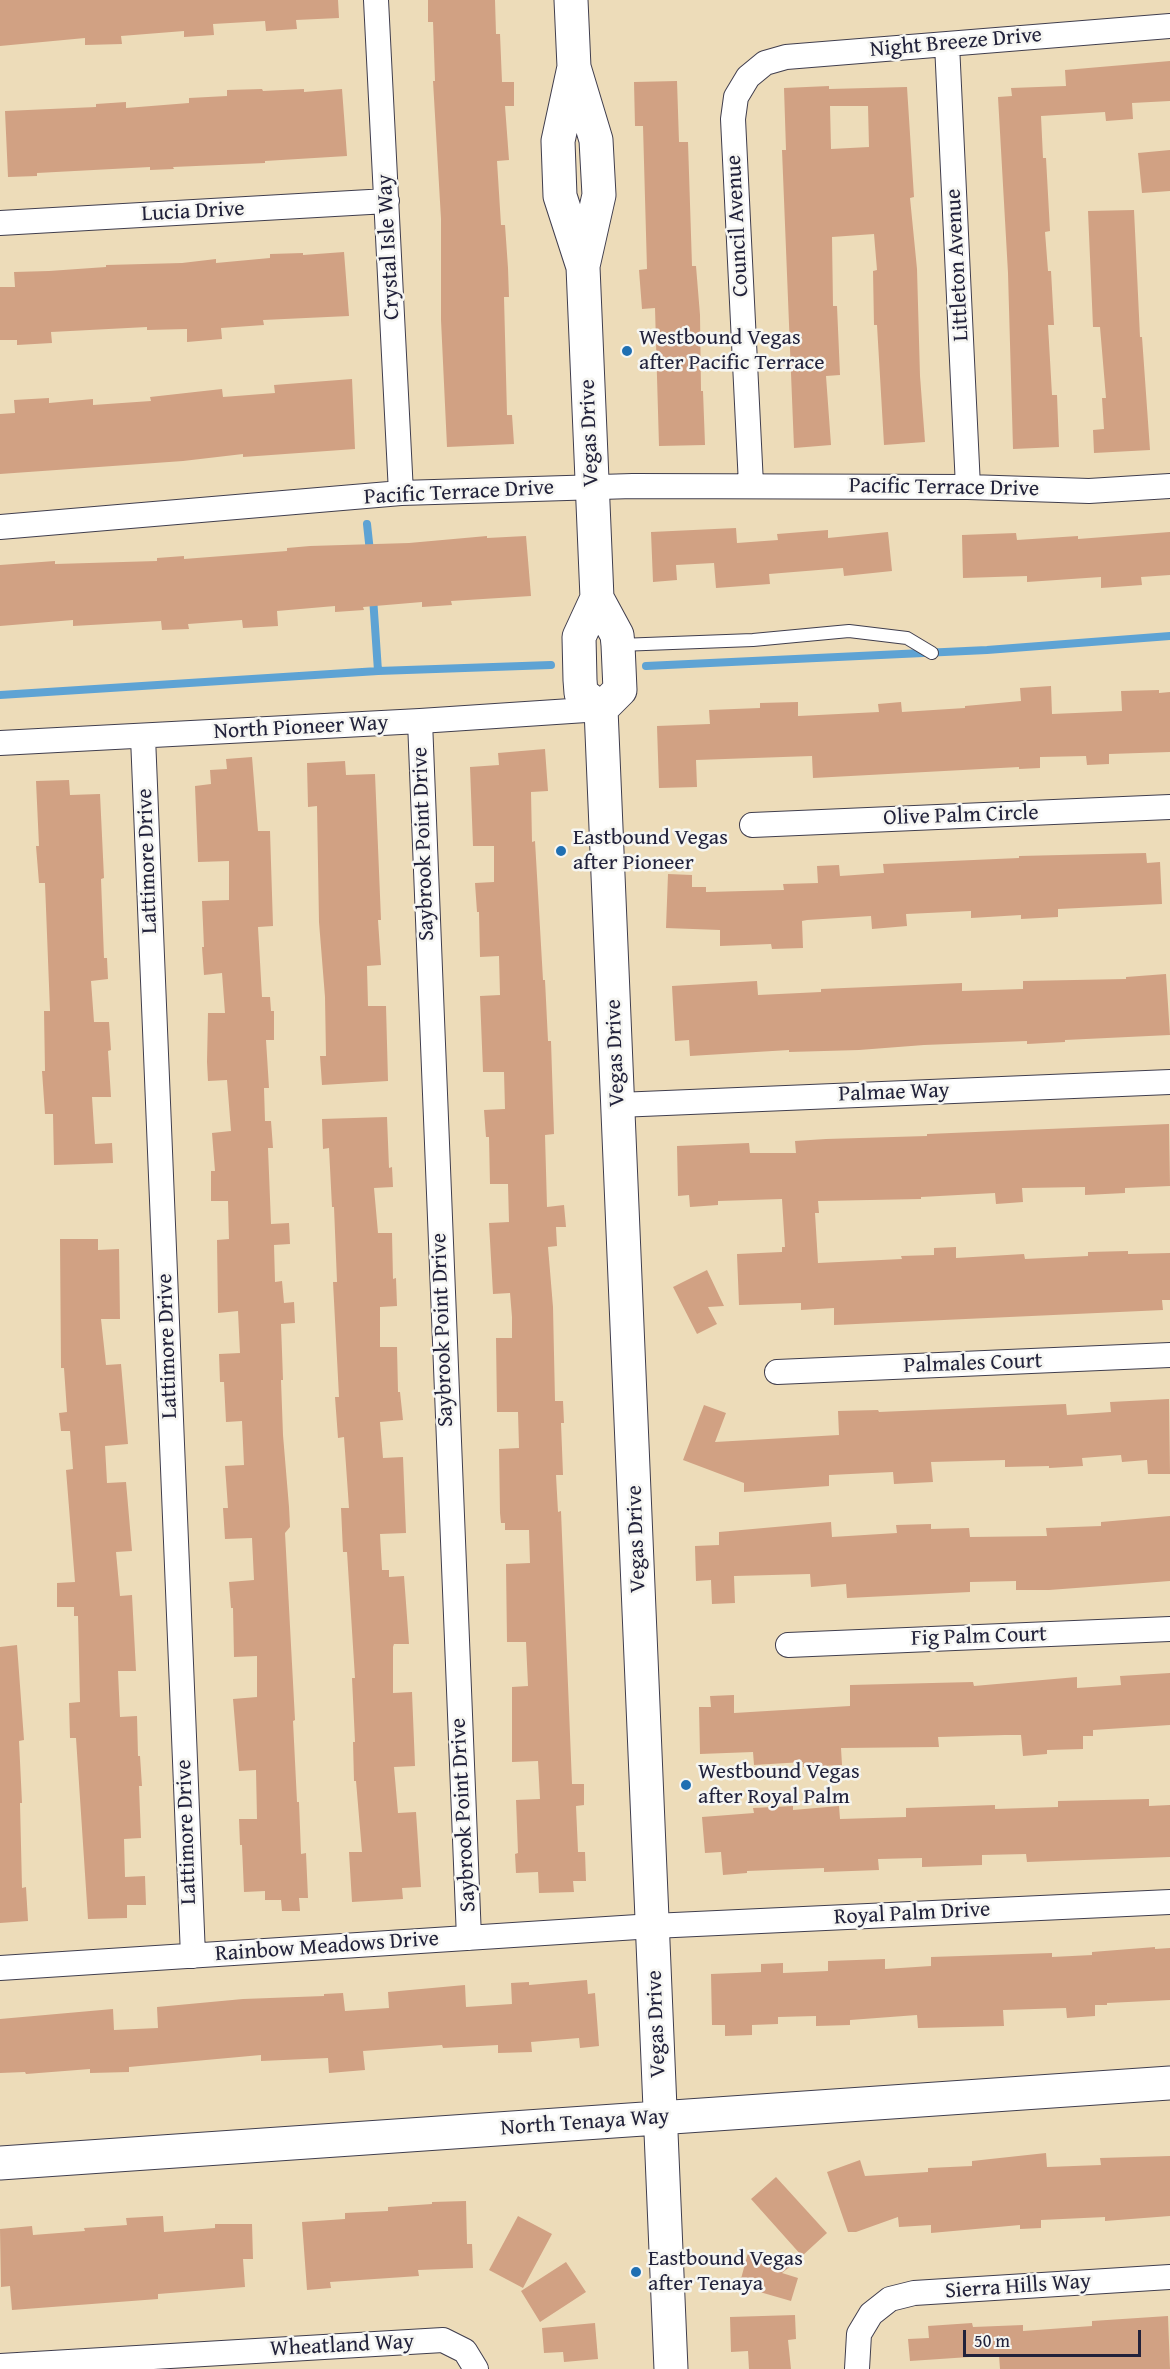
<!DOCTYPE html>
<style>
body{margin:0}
#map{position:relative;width:1170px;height:2369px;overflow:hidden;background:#eddcb9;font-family:"Gentium Book Plus",serif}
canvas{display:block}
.scale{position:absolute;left:963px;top:2330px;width:178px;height:27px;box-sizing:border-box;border:3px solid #22223b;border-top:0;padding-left:8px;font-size:18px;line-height:21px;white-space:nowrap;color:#22223b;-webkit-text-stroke:4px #f6f6f2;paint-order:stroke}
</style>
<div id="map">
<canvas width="1170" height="2369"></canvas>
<div class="scale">50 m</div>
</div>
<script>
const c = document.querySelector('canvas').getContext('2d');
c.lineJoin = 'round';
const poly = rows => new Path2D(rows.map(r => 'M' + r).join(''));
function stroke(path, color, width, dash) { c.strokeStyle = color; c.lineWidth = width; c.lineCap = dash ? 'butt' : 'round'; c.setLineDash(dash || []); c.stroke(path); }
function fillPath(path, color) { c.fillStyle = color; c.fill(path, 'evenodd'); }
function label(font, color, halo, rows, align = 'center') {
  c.font = font + ' "Gentium Book Plus",serif'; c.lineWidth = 5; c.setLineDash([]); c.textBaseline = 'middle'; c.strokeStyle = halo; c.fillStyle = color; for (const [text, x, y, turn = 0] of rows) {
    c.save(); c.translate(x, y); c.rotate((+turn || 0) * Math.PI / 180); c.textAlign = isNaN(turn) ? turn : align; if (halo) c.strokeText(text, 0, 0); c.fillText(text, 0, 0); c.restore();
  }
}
stroke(poly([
 [367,524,370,552],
 [373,597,378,671],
 [646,666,987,650,1170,636],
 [0,695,378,671,551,665]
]), '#5ea3d4', 8);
fillPath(poly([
 [0,0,338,0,339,18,296,20,297,29,266,31,265,21,213,24,214,35,184,37,184,31,121,36,122,44,85,45,85,38,0,46],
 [428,0,495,0,496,34,500,34,502,82,514,82,514,106,505,106,509,160,497,161,501,225,505,225,508,268,509,297,504,297,507,415,512,415,514,444,447,447,441,320,441,219,433,81,435,81,433,22,428,22],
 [1170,61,1170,101,1132,103,1133,119,1106,121,1105,112,1041,116,1043,158,1046,158,1050,231,1045,232,1048,271,1051,271,1054,325,1048,325,1052,395,1057,395,1059,447,1013,449,1008,273,998,97,1012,96,1011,88,1066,86,1065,70],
 [677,81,679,142,688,142,692,266,696,266,700,315,701,391,703,391,705,445,659,446,655,308,642,309,639,270,647,269,645,198,643,126,635,126,634,82],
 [829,86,829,89,907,87,914,197,910,198,917,269,920,376,925,442,884,445,877,325,874,325,873,271,877,270,874,234,832,237,833,306,837,306,840,375,826,376,831,445,794,448,782,150,786,150,784,88],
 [830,106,868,106,869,147,831,149],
 [262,89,263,91,304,89,304,92,342,89,347,156,265,161,265,163,173,167,174,169,150,170,150,167,37,173,37,176,8,177,5,111,96,107,96,104,126,102,126,108,189,103,189,98,227,96,227,90],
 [1170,150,1170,191,1142,193,1138,153],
 [1134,210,1140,337,1142,337,1150,450,1094,453,1093,430,1104,429,1102,398,1106,398,1100,327,1093,327,1088,211],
 [344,252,349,316,263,320,264,325,221,328,222,339,187,342,187,329,147,330,147,327,51,332,52,343,17,345,17,340,0,340,0,287,15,287,14,272,49,271,106,267,106,265,182,263,216,259,216,263,270,258,270,254,303,253,303,255],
 [352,379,355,449,243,457,243,454,183,461,0,474,0,414,15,413,14,400,49,398,49,403,93,399,93,405,151,401,150,397,222,389,223,397,275,393,274,385],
 [736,528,737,543,778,540,777,534,828,530,828,538,888,532,892,571,844,576,843,568,769,574,770,584,716,588,714,563,676,565,677,580,653,582,651,532],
 [1170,532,1170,575,1141,577,1142,585,1101,588,1101,577,1027,582,1027,576,963,578,962,535,1016,533,1017,540,1078,536,1078,539],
 [487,536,487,538,526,536,531,596,451,601,452,605,422,607,422,602,363,607,364,610,335,612,335,606,277,611,278,626,243,628,242,620,188,624,189,629,162,630,161,621,73,626,73,620,0,626,0,565,55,561,55,564,157,561,157,558,184,556,184,559,287,551,287,548,310,546,409,543],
 [1051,686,1052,714,1122,711,1121,691,1159,690,1159,693,1170,692,1170,752,1109,754,1109,764,1087,765,1086,756,1040,757,1040,768,1019,769,1019,767,813,778,812,756,696,760,697,787,659,788,657,726,710,724,709,710,760,708,760,703,798,702,798,716,879,712,878,704,901,702,902,712,965,708,965,706,1021,701,1020,688],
 [545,749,548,791,531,792,532,842,535,841,543,980,545,980,548,1041,551,1041,554,1134,545,1135,547,1207,564,1205,566,1227,556,1227,557,1246,548,1247,553,1307,555,1401,563,1401,564,1423,561,1423,563,1475,556,1475,558,1512,561,1511,572,1784,584,1784,584,1805,576,1806,578,1852,585,1852,586,1881,573,1881,574,1892,539,1893,538,1872,516,1873,515,1854,518,1853,516,1800,540,1799,538,1761,512,1762,512,1687,528,1686,526,1642,507,1642,506,1564,530,1563,529,1530,505,1530,505,1523,501,1523,500,1513,499,1449,519,1448,518,1412,497,1412,496,1338,512,1338,512,1317,510,1293,493,1294,489,1223,509,1222,508,1184,490,1184,489,1137,486,1137,484,1110,505,1109,504,1072,483,1072,480,996,500,995,499,956,480,957,479,912,477,912,475,883,494,882,494,846,473,846,470,767,499,765,498,753],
 [252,757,258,831,270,831,273,926,258,927,262,997,270,997,271,1011,274,1011,274,1040,266,1040,269,1088,264,1088,265,1121,271,1121,273,1148,268,1148,271,1224,289,1223,290,1244,274,1245,275,1282,282,1281,284,1303,294,1302,295,1323,281,1324,283,1380,281,1380,283,1435,289,1507,290,1527,285,1533,295,1720,293,1721,297,1802,299,1802,301,1854,306,1853,308,1898,299,1898,300,1911,282,1911,281,1900,265,1900,265,1891,244,1892,242,1845,240,1845,239,1819,257,1819,256,1770,239,1771,233,1699,257,1697,257,1656,234,1657,233,1608,231,1608,229,1582,254,1580,252,1538,225,1539,223,1508,228,1508,225,1466,244,1465,242,1421,226,1422,224,1382,220,1382,219,1354,240,1353,238,1311,218,1313,217,1240,229,1239,228,1201,211,1201,211,1171,215,1171,212,1133,231,1131,227,1080,208,1081,207,1062,208,1013,225,1013,222,973,204,975,202,947,204,947,202,901,229,900,229,861,198,862,195,786,211,784,210,770,227,769,226,759],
 [345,761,346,775,375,774,381,920,378,920,381,965,367,966,368,1006,386,1006,388,1081,322,1085,320,1056,326,1056,325,997,319,922,317,806,308,807,307,763],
 [69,780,70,795,100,794,104,878,101,879,104,958,107,958,108,979,91,981,94,1022,109,1022,111,1050,108,1051,111,1097,92,1097,95,1144,112,1143,113,1163,54,1165,53,1114,45,1114,42,1071,45,1071,44,1011,50,1011,45,883,39,883,36,846,39,846,36,781],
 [1146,853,1147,863,1160,862,1162,904,1058,909,1058,917,1021,919,1021,915,971,918,971,911,906,914,907,926,872,929,871,916,807,920,802,921,803,948,772,949,771,944,720,946,720,930,666,928,668,874,692,875,692,887,706,887,706,892,784,890,783,884,818,883,817,866,839,865,840,876,884,873,883,864,1019,858,1019,856],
 [1166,974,1170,1035,1065,1040,1065,1042,1027,1044,1027,1041,924,1045,859,1050,789,1052,789,1050,690,1056,689,1040,675,1041,672,986,757,981,758,995,821,992,821,989,962,983,962,991,1023,989,1023,981,1126,979,1126,977],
 [387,1117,389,1168,392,1167,393,1187,374,1188,378,1233,392,1233,393,1279,396,1278,397,1306,380,1307,380,1347,397,1347,398,1392,400,1392,403,1420,380,1422,383,1458,403,1457,406,1533,380,1534,382,1570,389,1570,389,1577,404,1576,409,1644,394,1644,393,1647,393,1693,412,1692,415,1766,394,1767,398,1813,416,1812,421,1887,402,1888,403,1899,352,1902,349,1852,362,1852,356,1781,354,1781,353,1742,355,1742,352,1678,355,1678,347,1552,343,1552,341,1508,349,1508,344,1437,338,1438,335,1397,339,1397,333,1282,337,1282,334,1207,332,1207,329,1148,323,1149,322,1119],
 [1169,1124,1170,1186,1125,1188,1125,1193,1085,1195,1085,1187,1022,1188,1023,1202,996,1204,995,1193,921,1197,921,1199,818,1201,819,1213,815,1213,818,1263,902,1259,901,1256,934,1255,934,1248,956,1247,956,1258,1024,1254,1025,1259,1088,1256,1088,1252,1128,1251,1128,1254,1170,1253,1170,1300,1162,1300,1163,1310,834,1325,834,1308,801,1310,801,1303,739,1305,737,1254,782,1252,782,1247,785,1247,782,1199,718,1201,718,1205,690,1207,689,1195,678,1196,677,1146,749,1143,750,1153,796,1153,795,1141,826,1139,927,1136,927,1134],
 [60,1239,98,1239,98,1250,119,1249,120,1319,101,1319,106,1365,121,1364,128,1444,105,1446,107,1483,126,1482,132,1551,116,1552,120,1596,132,1595,136,1671,118,1671,120,1717,137,1716,138,1756,140,1756,142,1786,139,1786,141,1838,124,1839,125,1877,145,1876,146,1905,127,1905,127,1918,88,1919,76,1738,70,1738,69,1703,80,1702,78,1616,74,1616,74,1607,57,1607,57,1583,75,1582,66,1470,73,1469,70,1431,61,1431,59,1413,67,1412,64,1368,61,1368],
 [707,1270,724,1306,708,1307,717,1324,697,1334,673,1287],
 [1169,1399,1170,1474,1148,1474,1147,1460,1122,1462,1121,1455,1082,1458,1083,1466,1049,1468,1049,1466,1005,1467,1005,1460,931,1462,933,1482,894,1484,893,1472,829,1475,829,1486,744,1492,744,1483,683,1460,704,1405,726,1413,715,1442,839,1435,838,1411,878,1410,879,1412,1066,1404,1067,1415,1111,1412,1110,1402],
 [1170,1516,1170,1581,1049,1590,1016,1590,1016,1581,970,1582,970,1592,847,1598,846,1584,811,1587,810,1574,734,1576,735,1603,712,1604,711,1580,696,1581,695,1546,719,1545,719,1532,831,1522,832,1537,897,1533,896,1525,931,1524,931,1529,969,1528,970,1537,1047,1536,1046,1528,1101,1526,1101,1522],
 [17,1645,24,1740,19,1741,22,1803,20,1803,22,1888,26,1887,28,1921,0,1923,0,1647],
 [1170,1673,1170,1725,1093,1730,1093,1736,1083,1736,1083,1749,1047,1750,1047,1754,1023,1756,1021,1735,1005,1735,938,1737,939,1747,841,1748,842,1765,803,1767,803,1762,754,1765,753,1752,700,1754,699,1707,711,1707,710,1696,734,1695,734,1713,850,1706,850,1685,973,1682,974,1686,1077,1677,1077,1688,1121,1685,1120,1676],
 [1149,1799,1149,1806,1170,1805,1170,1857,1027,1862,1026,1854,982,1855,982,1865,922,1867,922,1858,878,1859,879,1870,824,1872,824,1868,747,1871,747,1873,723,1875,721,1852,705,1853,702,1817,754,1813,753,1808,793,1806,793,1810,839,1806,840,1819,906,1817,906,1808,995,1805,995,1809,1058,1807,1058,1801],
 [1155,1947,1155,1949,1170,1948,1170,2000,1107,2003,1107,2005,1095,2005,1095,2016,1067,2018,1066,2008,1003,2010,1004,2026,918,2028,917,2015,850,2020,850,2025,816,2026,816,2016,778,2017,778,2024,752,2025,752,2035,725,2036,725,2025,712,2025,711,1974,761,1972,761,1964,783,1963,783,1973,828,1971,828,1961,885,1959,885,1969,931,1966,931,1957,1052,1953,1052,1957,1092,1955,1092,1952],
 [587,1980,588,1994,595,1993,599,2046,580,2048,579,2038,531,2042,532,2052,498,2053,498,2045,443,2048,442,2045,363,2051,365,2070,329,2073,328,2058,261,2061,261,2055,129,2067,129,2072,90,2073,90,2069,26,2074,25,2072,0,2073,0,2019,113,2009,114,2030,158,2028,157,2007,243,1999,324,1996,324,1994,343,1993,345,2011,389,2008,388,1992,465,1985,466,2007,512,2004,511,1983,529,1982,529,1985],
 [1046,2153,1047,2167,1101,2165,1100,2158,1170,2156,1170,2216,1105,2221,1105,2217,1041,2220,1041,2228,1020,2229,1020,2225,931,2233,931,2225,899,2227,898,2217,856,2232,848,2232,827,2172,860,2160,865,2176,928,2172,928,2168,972,2166,972,2161],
 [776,2177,827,2233,802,2256,751,2199],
 [466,2201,467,2244,472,2244,473,2268,418,2270,419,2276,330,2282,331,2288,307,2290,302,2222,345,2219,345,2213,388,2211,388,2207,432,2204,432,2202],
 [163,2216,164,2232,215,2228,215,2224,252,2224,253,2259,243,2259,245,2287,158,2294,158,2299,12,2310,10,2286,1,2287,0,2229,32,2226,33,2235,85,2231,84,2228,127,2225,126,2218],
 [518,2216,552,2234,523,2288,489,2270],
 [748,2253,792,2265,782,2273,798,2278,791,2301,739,2286],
 [566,2262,586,2292,540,2322,521,2291],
 [795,2315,796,2339,788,2340,791,2369,749,2369,748,2351,731,2352,730,2317],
 [1168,2316,1170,2369,1000,2369,999,2355,910,2361,908,2339,929,2338,928,2326,972,2323,973,2327,1023,2325,1023,2331,1092,2326,1092,2321],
 [595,2323,598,2359,564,2362,563,2352,544,2353,542,2328]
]), '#d1a183');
const service = poly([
 [619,645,753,640,849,631,907,638,932,653]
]);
const minor = poly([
 [376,0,401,493],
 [947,44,968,487],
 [0,223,387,201],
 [751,485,733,119,736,97,748,77,765,63,786,57,1170,26],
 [0,527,401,493,633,486,968,487,1089,491,1170,486],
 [420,721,469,1938],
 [143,737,193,1956],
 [0,743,420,721,601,709],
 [752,825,1170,807],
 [618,1105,1170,1082],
 [777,1372,1170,1355],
 [788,1645,1170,1629],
 [0,1968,653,1926,1170,1902],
 [0,2366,443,2340,465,2351,476,2369],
 [857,2369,859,2334,871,2314,890,2299,914,2293,1170,2277]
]);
const secondary = poly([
 [571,0,574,67,596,140,599,195,583,266],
 [574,67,558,141,560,196,583,267,597,598,617,635,618,645,620,690,601,709,671,2369],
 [597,598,579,637,580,680,581,693,601,709],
 [0,2163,1170,2083]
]);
stroke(service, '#403e4e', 14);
stroke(minor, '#403e4e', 26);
stroke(secondary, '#403e4e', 35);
stroke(service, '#fff', 12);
stroke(minor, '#fff', 24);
stroke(secondary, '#fff', 33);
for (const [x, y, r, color] of [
 [627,351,6,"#1f6fb2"],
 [561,851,6,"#1f6fb2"],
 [686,1785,6,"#1f6fb2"],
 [636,2272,6,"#1f6fb2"]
]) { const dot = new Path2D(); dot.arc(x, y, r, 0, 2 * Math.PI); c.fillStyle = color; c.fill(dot); stroke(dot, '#f6f6f2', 2); }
label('22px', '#22223b', '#f6f6f2', [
 ["Night Breeze Drive",956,43,-5],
 ["Lucia Drive",193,212,-3],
 ["Council Avenue",738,226,-93],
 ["Crystal Isle Way",389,247,-93],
 ["Littleton Avenue",958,265,-93],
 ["Vegas Drive",590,433,-92],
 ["Pacific Terrace Drive",944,488,1],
 ["Pacific Terrace Drive",459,493,-3],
 ["North Pioneer Way",301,728,-3],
 ["Olive Palm Circle",961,816,-2],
 ["Saybrook Point Drive",424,844,-92],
 ["Lattimore Drive",148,861,-92],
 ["Vegas Drive",616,1053,-92],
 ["Palmae Way",894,1093,-2],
 ["Saybrook Point Drive",443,1330,-92],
 ["Lattimore Drive",168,1346,-92],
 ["Palmales Court",973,1364,-2],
 ["Vegas Drive",637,1539,-92],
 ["Fig Palm Court",979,1637,-2],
 ["Saybrook Point Drive",464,1815,-93],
 ["Lattimore Drive",187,1832,-92],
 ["Royal Palm Drive",912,1914,-3],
 ["Rainbow Meadows Drive",327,1947,-4],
 ["Vegas Drive",657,2024,-92],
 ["North Tenaya Way",585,2123,-4],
 ["Sierra Hills Way",1018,2287,-4],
 ["Wheatland Way",342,2346,-3]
]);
label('22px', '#22223b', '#f6f6f2', [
 ["Westbound Vegas",639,338],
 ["after Pacific Terrace",639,363],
 ["Eastbound Vegas",573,838],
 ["after Pioneer",573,863],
 ["Westbound Vegas",698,1772],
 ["after Royal Palm",698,1797],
 ["Eastbound Vegas",648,2259],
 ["after Tenaya",648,2284]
], 'left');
</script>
